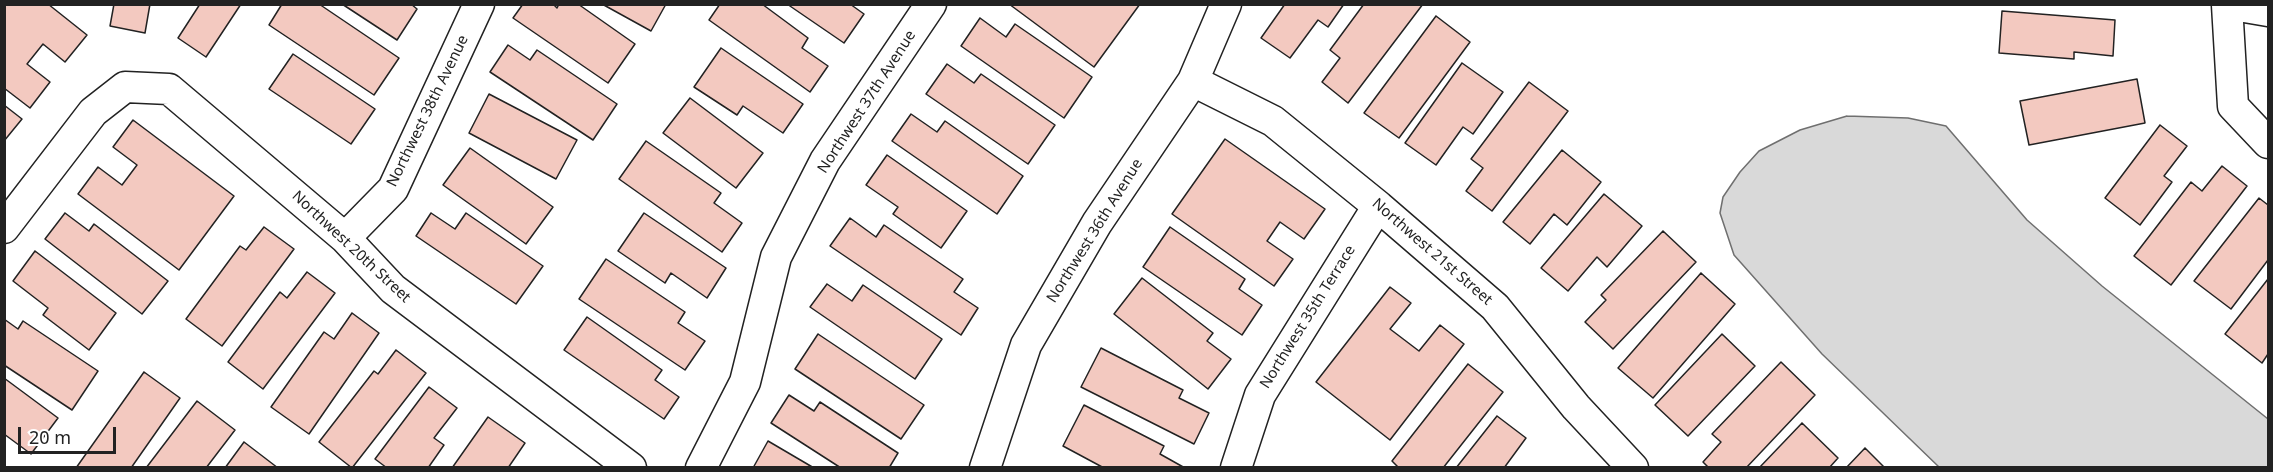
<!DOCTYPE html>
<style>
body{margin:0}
#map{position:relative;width:2273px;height:472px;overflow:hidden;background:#fff;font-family:"Noto Sans",sans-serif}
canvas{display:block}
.frame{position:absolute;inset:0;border:6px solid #222;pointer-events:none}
.scale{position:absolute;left:18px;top:427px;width:98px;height:27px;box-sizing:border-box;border:3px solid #222;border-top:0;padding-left:8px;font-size:18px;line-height:21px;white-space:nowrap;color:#222;-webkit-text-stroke:4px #fff;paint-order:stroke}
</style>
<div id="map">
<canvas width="2273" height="472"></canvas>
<div class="frame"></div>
<div class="scale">20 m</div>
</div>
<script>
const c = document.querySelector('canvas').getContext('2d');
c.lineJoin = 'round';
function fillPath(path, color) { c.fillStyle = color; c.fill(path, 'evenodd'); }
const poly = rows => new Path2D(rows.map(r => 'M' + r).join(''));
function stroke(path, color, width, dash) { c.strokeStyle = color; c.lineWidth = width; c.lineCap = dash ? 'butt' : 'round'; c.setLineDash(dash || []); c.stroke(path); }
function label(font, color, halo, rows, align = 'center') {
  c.font = font + ' "Noto Sans",sans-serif'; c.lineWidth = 4.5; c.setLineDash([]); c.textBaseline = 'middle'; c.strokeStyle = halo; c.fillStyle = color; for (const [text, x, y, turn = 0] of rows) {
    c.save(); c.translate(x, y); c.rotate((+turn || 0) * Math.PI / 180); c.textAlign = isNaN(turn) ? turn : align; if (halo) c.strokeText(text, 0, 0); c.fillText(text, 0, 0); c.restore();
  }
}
const water = poly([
 [1847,116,1908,118,1946,126,2027,220,2102,286,2268,419,2268,467,1939,467,1822,354,1734,255,1720,213,1723,197,1740,172,1759,151,1800,130,1847,116]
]);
fillPath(water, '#d9d9d9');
stroke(water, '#6f6f6f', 1.5);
const building = poly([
 [4,4,48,4,87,35,65,62,43,44,27,64,50,82,30,108,4,88,4,4],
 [114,4,150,4,145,33,110,26,114,4],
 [200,4,241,4,206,57,178,38,200,4],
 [282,4,319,4,399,58,374,95,269,25,282,4],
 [342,4,411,4,417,9,397,40,342,4],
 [523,4,553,4,557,8,559,4,578,4,635,44,608,83,513,18,523,4],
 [602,4,666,4,651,31,602,4],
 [720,4,762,4,808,38,802,48,828,66,810,92,709,20,720,4],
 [787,4,850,4,864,14,844,43,787,4],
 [1009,4,1140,4,1094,67,1009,4],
 [1285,4,1344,4,1328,27,1318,20,1290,58,1261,38,1285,4],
 [1364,4,1423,4,1348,103,1322,82,1340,58,1330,50,1364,4],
 [2002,11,2115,20,2113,56,2074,52,2074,59,1999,53,2002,11],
 [1436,16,1470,42,1399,138,1364,113,1436,16],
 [980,18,1006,37,1015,24,1092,77,1064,118,961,46,980,18],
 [508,45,530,60,537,50,617,104,593,140,490,72,508,45],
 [721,48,803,104,783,133,743,106,737,115,694,87,721,48],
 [293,54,375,109,351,144,269,89,293,54],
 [1462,63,1503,92,1473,134,1463,127,1436,165,1405,143,1462,63],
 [947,64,974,83,981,74,1055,125,1028,164,926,94,947,64],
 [2137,79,2145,123,2029,145,2020,101,2137,79],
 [1529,82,1568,111,1492,211,1466,191,1483,168,1471,159,1529,82],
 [489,94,577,140,556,179,469,133,489,94],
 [690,98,763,153,736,188,663,133,690,98],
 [4,105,22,119,4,141,4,105],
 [911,114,937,132,945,121,1023,176,997,214,892,141,911,114],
 [133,120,234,196,179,270,78,194,98,167,122,185,137,165,113,147,133,120],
 [2160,125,2187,146,2164,176,2172,182,2140,225,2105,198,2160,125],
 [1225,139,1325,209,1304,239,1280,222,1267,241,1293,259,1274,286,1172,214,1225,139],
 [646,141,721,193,714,203,742,223,722,252,619,179,646,141],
 [470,148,553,207,526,244,443,185,470,148],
 [1562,150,1601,182,1567,225,1554,214,1530,244,1503,222,1562,150],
 [887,155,967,211,941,248,893,214,898,207,866,185,887,155],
 [2222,166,2247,186,2171,285,2134,256,2191,182,2202,191,2222,166],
 [1604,194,1642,226,1607,267,1597,257,1568,291,1541,268,1604,194],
 [2259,198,2268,205,2268,260,2231,309,2194,281,2259,198],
 [65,213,89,231,94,224,168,281,142,314,45,239,65,213],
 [431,213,455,229,466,213,543,266,516,304,416,236,431,213],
 [644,213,726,268,707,298,671,273,665,283,618,251,644,213],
 [850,218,876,237,884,225,963,279,954,292,978,308,961,335,830,246,850,218],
 [264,227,294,249,222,346,186,319,240,246,246,250,264,227],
 [1170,227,1245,279,1239,289,1262,305,1242,335,1143,267,1170,227],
 [1663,231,1696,262,1613,349,1585,322,1606,300,1601,295,1663,231],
 [35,251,116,313,89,350,43,315,48,308,13,281,35,251],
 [606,259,685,312,678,323,705,341,685,370,579,299,606,259],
 [307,272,335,293,263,389,228,362,280,292,287,298,307,272],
 [1701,273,1735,304,1653,398,1618,368,1701,273],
 [1142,278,1213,333,1207,341,1231,359,1208,389,1114,314,1142,278],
 [2268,279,2268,354,2262,363,2225,334,2268,279],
 [827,284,852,301,863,285,942,339,915,379,810,307,827,284],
 [1390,287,1411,303,1390,329,1419,351,1440,325,1464,344,1390,440,1316,382,1390,287],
 [352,313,379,333,309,434,271,407,324,332,334,339,352,313],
 [587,317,662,370,655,380,679,397,664,419,564,350,587,317],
 [4,319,18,329,23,321,98,371,72,410,4,365,4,319],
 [818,334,924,405,901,439,795,369,818,334],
 [1722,334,1755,366,1688,436,1655,405,1722,334],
 [1101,348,1183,390,1179,398,1209,413,1194,444,1081,387,1101,348],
 [396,350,426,373,352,468,319,442,374,371,378,374,396,350],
 [1781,362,1815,395,1746,468,1709,468,1703,462,1721,442,1712,434,1781,362],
 [1468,364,1503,392,1443,468,1399,468,1392,461,1468,364],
 [144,372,180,398,131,468,76,468,144,372],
 [4,378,58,418,31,454,4,434,4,378],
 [429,387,457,408,434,438,444,445,428,468,387,468,375,459,429,387],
 [789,395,814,411,820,402,898,453,889,468,841,468,771,423,789,395],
 [197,401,235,430,206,468,146,468,197,401],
 [1084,405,1164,446,1160,454,1185,468,1104,468,1063,446,1084,405],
 [1497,416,1526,438,1504,468,1456,468,1497,416],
 [488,417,525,443,508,468,452,468,488,417],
 [1802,423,1838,458,1829,468,1759,468,1802,423],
 [768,441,814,468,753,468,768,441],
 [244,442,278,468,225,468,244,442],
 [1865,448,1885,468,1846,468,1865,448]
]);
fillPath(building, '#f3c9c0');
stroke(building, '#222', 1.5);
const minor = poly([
 [2227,4,2268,11],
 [2227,5,2233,106,2268,143],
 [1193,81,1273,121,1378,206,1495,307,1576,407,1633,468],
 [4,228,93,112,125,87,169,89,345,238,393,289,631,468],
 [345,238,393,189,479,4],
 [701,468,745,382,776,257,825,161,931,4],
 [985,468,1026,345,1097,223,1193,81,1226,4],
 [1236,468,1260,395,1378,206]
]);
stroke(minor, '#222', 33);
stroke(minor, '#fff', 30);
label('15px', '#222', '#fff', [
 ["Northwest 37th Avenue",867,102,-57],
 ["Northwest 38th Avenue",428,111,-64],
 ["Northwest 36th Avenue",1095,231,-58],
 ["Northwest 20th Street",351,247,43],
 ["Northwest 21st Street",1432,252,41],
 ["Northwest 35th Terrace",1308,317,-58]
]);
</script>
